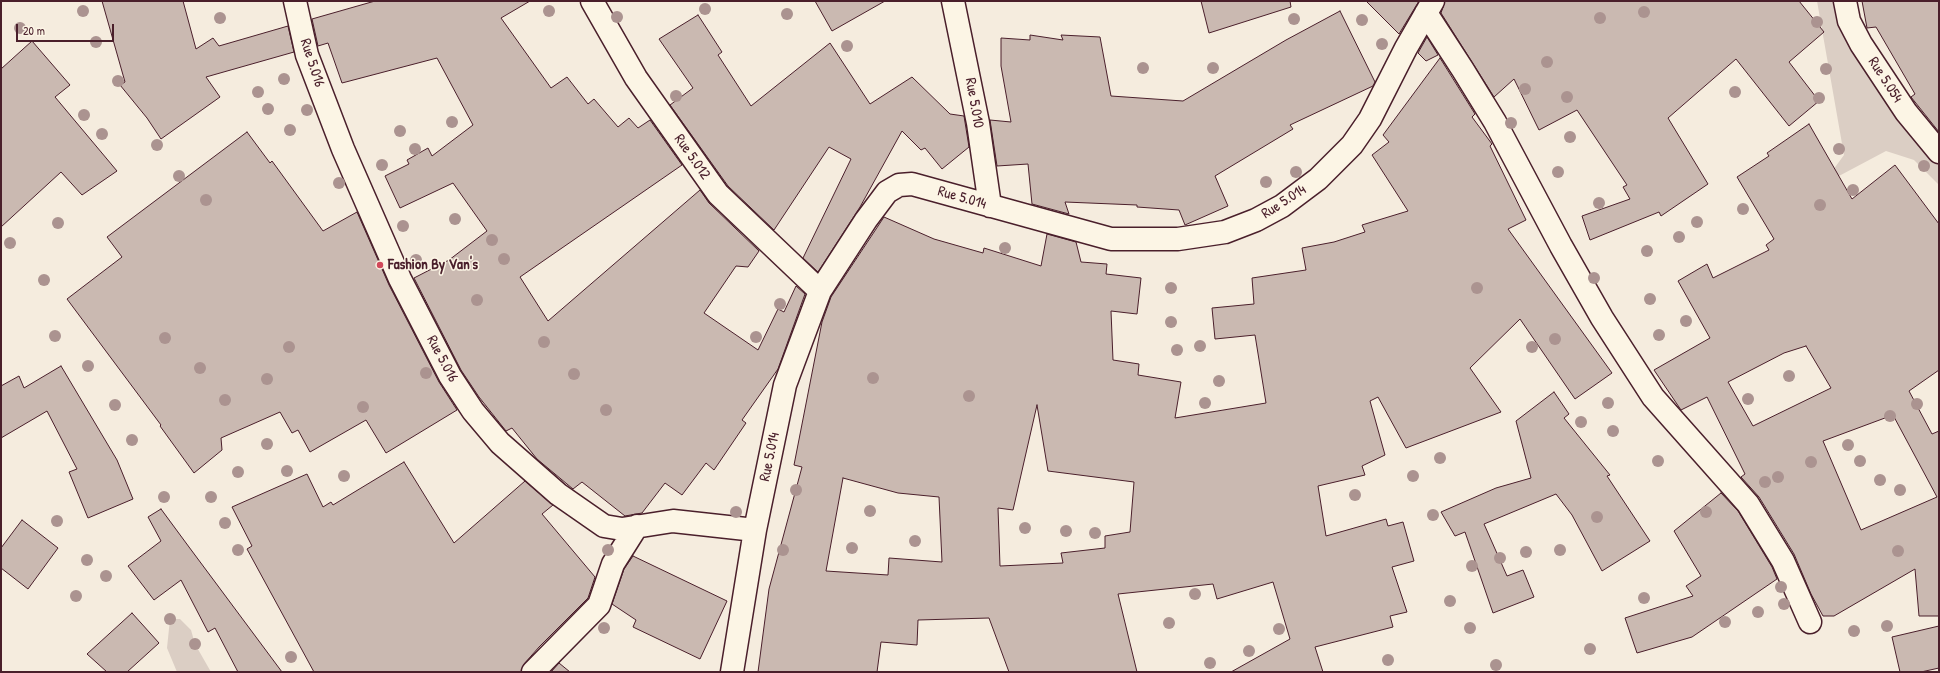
<!DOCTYPE html>
<style>
body{margin:0}
#map{position:relative;width:1940px;height:673px;overflow:hidden;background:#f5ecde;font-family:"Patrick Hand",sans-serif}
canvas{display:block}
.frame{position:absolute;inset:0;border:2px solid #4a1f2b;pointer-events:none}
.scale{position:absolute;left:16px;top:24px;width:98px;height:18px;box-sizing:border-box;border:2px solid #4a1f2b;border-top:0;padding-left:5px;font-size:12px;line-height:14px;white-space:nowrap;color:#4a1f2b;-webkit-text-stroke:3px #fcf5e5;paint-order:stroke}
</style>
<div id="map">
<canvas width="1940" height="673"></canvas>
<div class="frame"></div>
<div class="scale">20 m</div>
</div>
<script>
const c = document.querySelector('canvas').getContext('2d');
c.lineJoin = 'round';
function fillPath(path, color) { c.fillStyle = color; c.fill(path, 'evenodd'); }
const poly = rows => new Path2D(rows.map(r => 'M' + r).join(''));
function stroke(path, color, width, dash) { c.strokeStyle = color; c.lineWidth = width; c.lineCap = dash ? 'butt' : 'round'; c.setLineDash(dash || []); c.stroke(path); }
function label(font, color, halo, rows, align = 'center') {
  c.font = font + ' "Patrick Hand",sans-serif'; c.lineWidth = 3; c.setLineDash([]); c.textBaseline = 'middle'; c.strokeStyle = halo; c.fillStyle = color; for (const [text, x, y, turn = 0] of rows) {
    c.save(); c.translate(x, y); c.rotate((+turn || 0) * Math.PI / 180); c.textAlign = isNaN(turn) ? turn : align; if (halo) c.strokeText(text, 0, 0); c.fillText(text, 0, 0); c.restore();
  }
}
fillPath(poly([
 [1817,1,1845,1,1939,157,1939,185,1914,160,1886,151,1822,185,1844,155],
 [170,619,180,619,191,630,195,644,211,672,177,672,167,648]
]), '#dbcec4');
const building = poly([
 [102,1,183,1,196,49,213,38,219,46,288,26,294,52,206,77,220,97,161,139,147,118,120,85,125,82,102,1],
 [375,1,530,1,501,18,551,88,567,77,588,104,594,99,618,127,629,118,638,128,650,120,682,165,520,277,548,321,700,190,709,203,759,251,748,267,736,266,704,313,758,350,778,309,784,312,796,286,805,294,778,369,742,420,746,423,714,470,706,463,682,495,665,483,642,513,625,516,582,482,573,489,537,459,512,428,506,431,479,397,461,370,414,278,449,260,487,231,453,183,400,208,385,176,409,164,407,160,428,148,432,156,473,125,437,58,342,83,328,43,318,46,312,19,375,1],
 [815,1,885,1,832,31,815,1],
 [1201,1,1290,1,1291,7,1209,33,1201,1],
 [1366,1,1419,1,1399,34,1366,1],
 [1445,1,1799,1,1824,32,1789,62,1819,101,1789,126,1736,59,1668,118,1708,184,1661,216,1659,212,1590,240,1582,216,1630,199,1623,187,1627,185,1577,110,1539,130,1514,79,1494,97,1441,13,1445,1],
 [1862,1,1939,1,1939,132,1911,97,1915,94,1876,27,1867,28,1862,1],
 [1340,11,1375,82,1373,86,1290,125,1293,129,1215,176,1228,206,1185,225,1179,210,1137,207,1137,205,1065,202,1069,214,1032,204,1028,164,997,166,990,120,1011,122,1001,66,1001,38,1030,40,1030,35,1063,40,1061,35,1100,37,1111,96,1183,101,1286,40,1340,11],
 [698,15,722,52,718,55,751,106,830,43,870,104,912,77,950,114,964,116,969,147,942,169,925,148,921,150,902,131,860,207,818,272,803,258,851,159,829,147,774,230,728,186,670,105,693,88,659,39,698,15],
 [1427,37,1438,55,1426,61,1418,53,1427,37],
 [32,41,70,85,55,97,117,171,82,195,61,172,1,227,1,69,32,41],
 [1440,58,1475,114,1472,117,1492,144,1490,146,1526,220,1508,229,1612,373,1575,399,1520,319,1470,368,1501,412,1406,448,1378,397,1370,401,1385,455,1362,466,1365,475,1318,486,1326,536,1386,519,1388,526,1403,522,1414,561,1392,567,1407,612,1390,616,1393,627,1315,647,1323,672,1231,672,1290,639,1273,582,1217,599,1213,584,1118,594,1137,672,1009,672,989,618,918,620,917,645,881,642,877,672,758,672,769,589,802,467,794,465,822,322,831,297,884,217,934,239,983,253,984,248,1041,266,1047,234,1076,242,1081,262,1107,264,1106,274,1141,278,1137,314,1111,311,1113,360,1139,364,1138,375,1181,382,1175,418,1266,403,1255,335,1215,339,1212,308,1254,304,1252,278,1306,270,1302,248,1334,242,1365,232,1362,225,1408,211,1372,155,1389,142,1383,135,1440,58],
 [1037,405,1048,471,1134,482,1130,532,1105,536,1105,548,1061,553,1063,563,1000,566,998,508,1013,510,1037,405],
 [843,478,898,493,939,497,942,562,889,558,888,575,826,571,843,478],
 [1809,124,1852,199,1895,165,1939,224,1939,370,1909,391,1932,434,1939,431,1939,616,1919,616,1915,569,1834,616,1823,616,1811,594,1794,554,1759,497,1741,477,1745,474,1707,397,1681,410,1654,370,1710,338,1678,281,1707,264,1713,278,1769,250,1766,245,1774,239,1737,177,1769,156,1767,153,1809,124],
 [1806,346,1831,388,1753,426,1728,382,1784,353,1806,346],
 [1893,415,1937,497,1861,530,1823,441,1893,415],
 [247,132,270,163,272,161,323,231,357,212,389,285,439,382,457,410,386,453,366,420,310,452,298,430,292,433,280,412,221,438,222,450,194,473,160,426,161,425,67,299,122,257,107,237,247,132],
 [61,366,117,460,133,499,88,518,69,472,77,469,47,411,1,438,1,386,19,376,24,388,61,366],
 [1554,392,1569,414,1564,418,1610,475,1607,476,1650,541,1602,571,1572,515,1556,494,1484,524,1507,576,1523,570,1534,597,1493,613,1465,532,1455,536,1441,512,1496,488,1531,478,1516,421,1554,392],
 [404,462,454,543,525,481,553,505,542,514,595,577,588,598,539,647,524,664,521,672,314,672,247,549,252,546,232,507,307,474,323,507,331,502,333,505,404,462],
 [1721,493,1738,511,1772,567,1777,579,1692,637,1637,653,1625,618,1693,596,1686,586,1701,576,1674,531,1721,493],
 [161,509,189,547,282,672,238,672,215,628,208,632,181,580,154,600,128,566,161,541,148,517,161,509],
 [22,520,58,548,28,589,1,568,1,548,22,520],
 [633,556,727,601,700,659,633,627,636,620,612,604,624,569,633,556],
 [132,613,159,643,127,672,107,672,87,654,132,613],
 [1939,626,1939,668,1921,672,1900,672,1892,637,1939,626],
 [559,663,570,672,551,672,559,663]
]);
fillPath(building, '#cab9b1');
stroke(building, '#4a1f2b', 1);
const street = poly([
 [295,1,307,55,343,149,400,279,450,376,473,411,500,443,558,494,604,526,622,529,673,521,755,530],
 [592,1,636,78,718,194,820,291],
 [953,1,978,123,990,206],
 [1845,1,1849,21,1861,44,1906,112,1939,152],
 [1426,13,1463,70,1495,122,1561,246,1602,318,1653,397,1748,504,1783,561,1810,622],
 [533,672,599,605,613,564,637,526],
 [732,672,755,530,785,385,820,291,866,220,887,192,899,185,912,184,1111,239,1178,239,1225,232,1256,220,1282,206,1318,179,1352,145,1370,119,1406,48,1433,1]
]);
stroke(street, '#4a1f2b', 25);
stroke(street, '#fcf5e5', 22);
c.fillStyle = '#ab9390';
for (const [x, y] of [
 [705,9],
 [83,11],
 [549,11],
 [1644,12],
 [787,14],
 [617,17],
 [220,18],
 [1600,18],
 [1294,19],
 [1362,20],
 [1817,22],
 [20,28],
 [96,42],
 [1382,44],
 [847,46],
 [1547,62],
 [1143,68],
 [1213,68],
 [1826,69],
 [284,79],
 [118,81],
 [1525,89],
 [258,92],
 [1735,92],
 [676,96],
 [1567,97],
 [1819,98],
 [268,109],
 [307,110],
 [84,115],
 [452,122],
 [1511,123],
 [290,130],
 [400,131],
 [102,134],
 [1570,137],
 [157,145],
 [415,149],
 [1839,149],
 [382,165],
 [1924,166],
 [1296,172],
 [1558,172],
 [179,176],
 [1266,182],
 [339,183],
 [1853,190],
 [206,200],
 [1599,203],
 [1820,205],
 [1743,209],
 [455,219],
 [1697,222],
 [58,223],
 [403,226],
 [1679,237],
 [492,240],
 [10,243],
 [1005,248],
 [1647,251],
 [504,259],
 [416,260],
 [1594,278],
 [44,280],
 [1171,288],
 [1477,288],
 [1650,299],
 [477,300],
 [780,304],
 [1686,321],
 [1171,322],
 [1659,335],
 [55,336],
 [756,337],
 [165,338],
 [1555,339],
 [544,342],
 [1200,346],
 [289,347],
 [1532,347],
 [1177,350],
 [88,366],
 [200,368],
 [426,373],
 [574,374],
 [1789,376],
 [873,378],
 [267,379],
 [1219,381],
 [969,396],
 [1748,399],
 [225,400],
 [1205,403],
 [1608,403],
 [1917,404],
 [115,405],
 [363,407],
 [606,410],
 [1890,416],
 [1581,422],
 [1613,431],
 [132,440],
 [267,444],
 [1848,445],
 [1440,458],
 [1658,461],
 [1860,461],
 [1811,462],
 [287,471],
 [238,472],
 [344,476],
 [1413,476],
 [1778,477],
 [1880,480],
 [1765,482],
 [796,490],
 [1900,490],
 [1355,495],
 [164,497],
 [211,497],
 [870,511],
 [736,512],
 [1706,512],
 [1433,515],
 [1597,517],
 [57,521],
 [225,523],
 [1025,528],
 [1066,531],
 [1095,533],
 [915,541],
 [852,548],
 [238,550],
 [608,550],
 [783,550],
 [1560,550],
 [1898,551],
 [1526,552],
 [1500,558],
 [87,560],
 [1472,566],
 [106,576],
 [1781,587],
 [1195,594],
 [76,596],
 [1644,598],
 [1450,601],
 [1784,604],
 [1758,612],
 [170,619],
 [1725,622],
 [1169,623],
 [1887,626],
 [604,628],
 [1470,628],
 [1279,629],
 [1854,631],
 [195,644],
 [1590,649],
 [1249,651],
 [291,657],
 [1388,660],
 [1210,663],
 [1496,665]
]) { c.beginPath(); c.arc(x, y, 6, 0, 2 * Math.PI); c.fill(); }
for (const [x, y, r, color] of [
 [380,265,4,"#d1495b"]
]) { const dot = new Path2D(); dot.arc(x, y, r, 0, 2 * Math.PI); c.fillStyle = color; c.fill(dot); stroke(dot, '#fcf5e5', 1.5); }
label('15px', '#4a1f2b', '#fcf5e5', [
 ["Rue 5.016",312,63,72],
 ["Rue 5.054",1885,80,57],
 ["Rue 5.010",974,103,80],
 ["Rue 5.012",692,157,55],
 ["Rue 5.014",962,198,16],
 ["Rue 5.014",1284,202,-33],
 ["Rue 5.016",442,359,62],
 ["Rue 5.014",770,457,-78]
]);
label('bold 15px', '#4a1f2b', '#fcf5e5', [
 ["Fashion By Van's",388,265]
], 'left');
</script>
